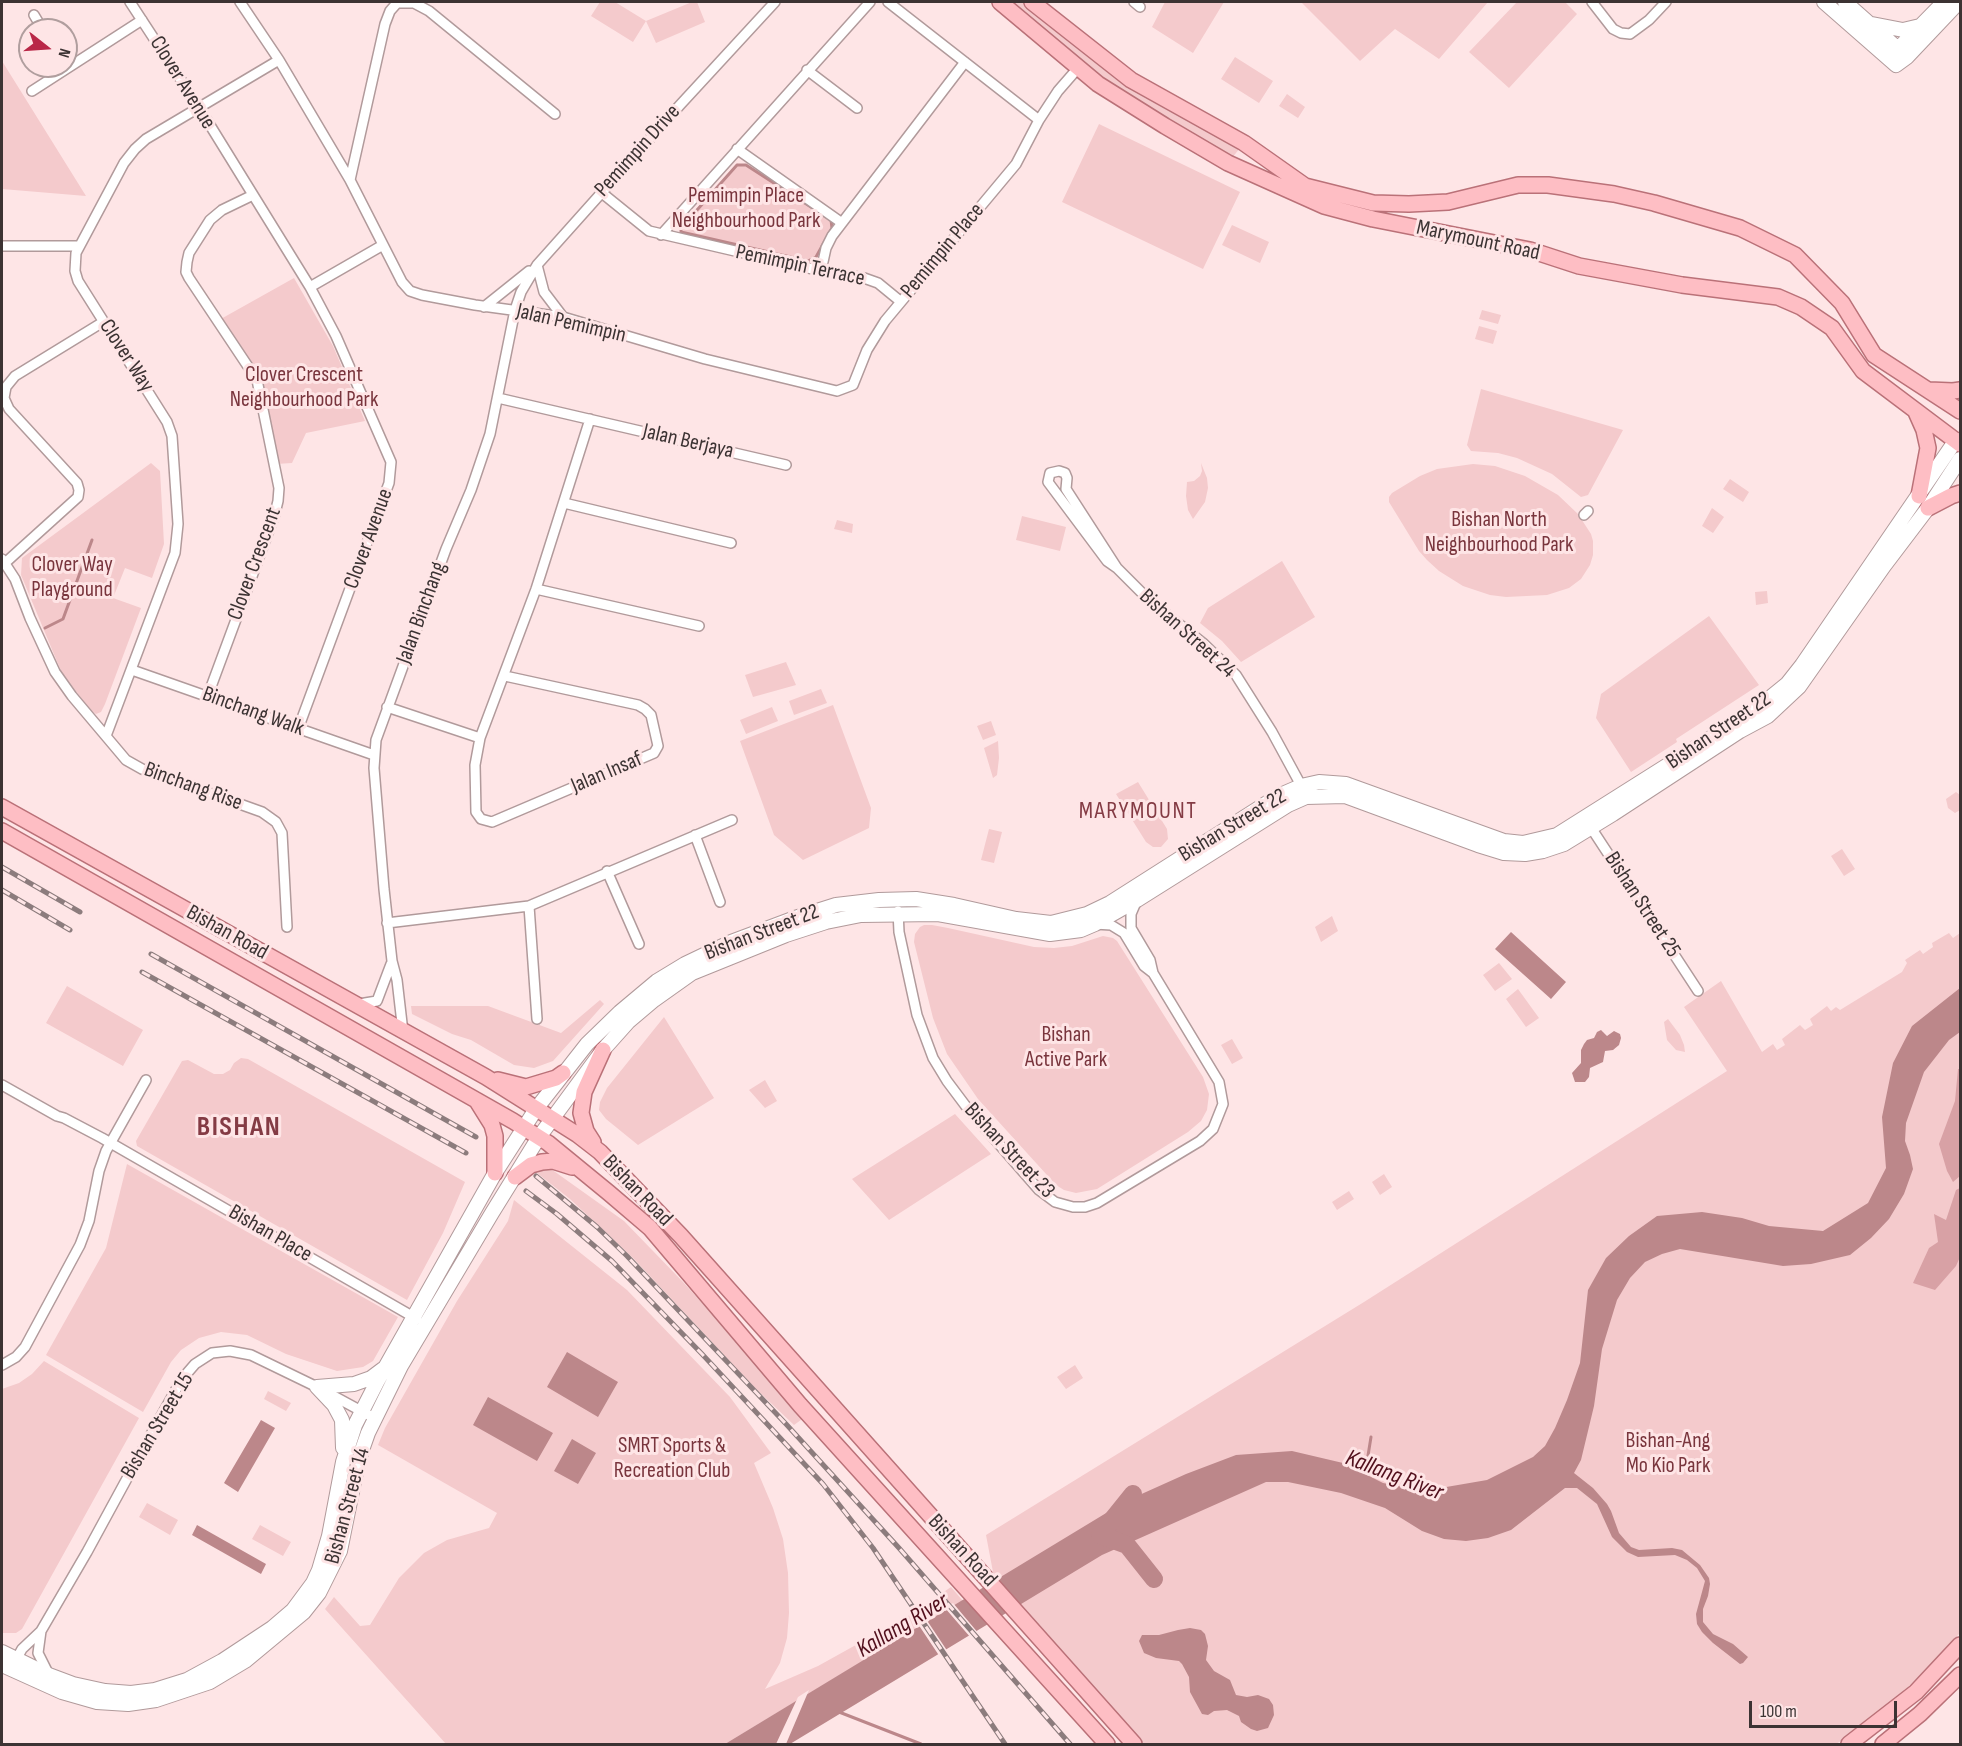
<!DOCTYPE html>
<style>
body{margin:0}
#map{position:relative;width:1962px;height:1746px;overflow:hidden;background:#fee5e6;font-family:"Sofia Sans Condensed",sans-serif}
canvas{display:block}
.frame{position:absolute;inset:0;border:3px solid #3c3333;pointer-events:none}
.north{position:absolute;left:18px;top:18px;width:60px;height:60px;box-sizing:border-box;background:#fee5e6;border:2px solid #b09e9e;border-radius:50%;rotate:107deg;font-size:16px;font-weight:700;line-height:24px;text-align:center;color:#3c3333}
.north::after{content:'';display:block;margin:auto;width:21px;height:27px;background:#b92747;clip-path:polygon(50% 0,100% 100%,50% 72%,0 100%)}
.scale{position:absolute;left:1749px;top:1701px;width:148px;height:27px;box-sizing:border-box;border:3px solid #3c3333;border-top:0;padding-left:8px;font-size:18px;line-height:21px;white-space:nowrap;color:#3c3333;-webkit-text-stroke:4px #fee5e6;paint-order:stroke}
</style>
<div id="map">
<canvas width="1962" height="1746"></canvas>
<div class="frame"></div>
<div class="north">N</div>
<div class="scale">100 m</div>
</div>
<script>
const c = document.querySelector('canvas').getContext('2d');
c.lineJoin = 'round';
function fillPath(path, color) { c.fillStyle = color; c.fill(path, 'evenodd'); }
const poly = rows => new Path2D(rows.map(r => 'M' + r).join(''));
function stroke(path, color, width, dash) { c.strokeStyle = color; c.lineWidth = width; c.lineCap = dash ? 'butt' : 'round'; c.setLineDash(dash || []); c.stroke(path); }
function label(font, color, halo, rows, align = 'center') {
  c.font = font + ' "Sofia Sans Condensed",sans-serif'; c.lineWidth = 6; c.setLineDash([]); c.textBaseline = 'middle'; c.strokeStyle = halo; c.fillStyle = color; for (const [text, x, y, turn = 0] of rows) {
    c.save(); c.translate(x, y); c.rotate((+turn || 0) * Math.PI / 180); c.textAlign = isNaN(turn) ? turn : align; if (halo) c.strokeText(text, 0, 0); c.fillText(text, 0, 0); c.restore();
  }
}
fillPath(poly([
 [600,2,615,2,646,21,692,2,697,2,705,22,656,43,646,21,633,42,591,16],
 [1000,2,1032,2,1111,66,1244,143,1228,163,1165,126],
 [1165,2,1224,2,1193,53,1152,27],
 [1301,2,1488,2,1439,59,1395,29,1360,61],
 [1517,2,1565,2,1577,14,1509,88,1469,52],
 [1235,57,1273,81,1259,103,1221,79],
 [2,61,86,196,2,189],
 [1287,94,1305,107,1298,118,1279,106],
 [1099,124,1240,192,1203,269,1062,202],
 [737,165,746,165,831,220,832,228,816,257,808,261,681,232,681,228],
 [1232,225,1269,242,1260,263,1222,245],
 [294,278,333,346,365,421,306,433,292,463,276,464,259,381,219,320],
 [1482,310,1501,315,1498,324,1479,319],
 [1479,326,1497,331,1493,344,1475,339],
 [1481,389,1623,430,1588,495,1581,497,1552,474,1517,458,1498,453,1471,451,1467,445],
 [151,463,160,471,164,544,152,578,125,568,113,598,141,608,105,704,101,712,96,714,89,709,61,671,21,575,22,558],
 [1201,463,1207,478,1208,488,1205,502,1193,519,1188,510,1186,496,1187,482,1194,481,1200,476,1202,471],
 [1473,464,1495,466,1525,476,1558,495,1578,514,1591,534,1593,541,1593,555,1590,565,1581,579,1569,588,1547,595,1506,597,1490,595,1463,586,1439,571,1427,560,1419,551,1389,502,1389,497,1392,493,1420,476,1437,469],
 [1730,479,1749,492,1743,502,1723,489],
 [1712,508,1724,517,1713,533,1702,526],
 [1022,516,1066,527,1060,551,1016,540],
 [837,520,853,524,852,533,834,529],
 [1282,561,1315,617,1241,662,1222,641,1200,623,1208,608],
 [1767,591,1768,603,1756,605,1755,592],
 [1709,616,1759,685,1676,739,1677,742,1631,772,1596,718,1601,694],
 [786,662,796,685,753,697,745,675],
 [821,689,827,703,794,715,789,701],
 [833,705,871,808,869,828,803,860,774,835,740,741],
 [772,707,778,721,746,734,740,720],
 [991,721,996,735,983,740,977,726],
 [998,741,999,758,997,775,993,778,984,748],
 [1138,782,1167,829,1168,839,1161,847,1153,847,1146,842,1116,794],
 [1956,792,1960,795,1960,810,1955,813,1948,808,1946,799],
 [989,829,1002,832,994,863,981,860],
 [1842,849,1855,869,1844,876,1831,856],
 [1332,916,1338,931,1321,942,1315,927],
 [924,925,932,925,948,928,1034,947,1054,948,1072,946,1103,936,1113,938,1117,941,1203,1077,1209,1094,1207,1110,1201,1121,1188,1132,1097,1189,1076,1193,1064,1190,1056,1185,978,1099,947,1054,933,1018,914,942,915,934,920,927],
 [1949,933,1953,938,1960,933,1960,1633,1908,1687,1844,1739,1836,1744,1144,1744,993,1572,986,1535,1364,1302,1727,1071,1684,1007,1721,981,1762,1052,1773,1044,1777,1050,1785,1045,1782,1039,1800,1025,1805,1030,1813,1025,1810,1019,1827,1006,1831,1011,1836,1007,1840,1010,1902,972,1907,963,1905,960,1920,950,1923,954,1933,947,1932,943],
 [1499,963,1512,979,1495,991,1483,975],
 [67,986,143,1030,123,1066,46,1023],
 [1518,989,1539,1018,1526,1027,1506,999],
 [600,1000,604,1004,553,1061,534,1068,514,1065,471,1040,452,1034,412,1014,411,1006,488,1006,561,1033],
 [664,1017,714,1098,638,1145,606,1119,599,1110,600,1102,607,1088],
 [1668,1019,1680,1035,1684,1045,1685,1052,1676,1050,1667,1040,1664,1022],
 [1232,1039,1243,1058,1232,1064,1221,1045],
 [241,1058,248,1059,465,1182,443,1233,407,1300,137,1146,136,1141,182,1061,188,1060,214,1074,223,1074,230,1070,234,1063],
 [765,1080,777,1101,765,1108,749,1090],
 [955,1114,991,1154,889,1220,852,1179],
 [127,1164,398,1317,373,1361,363,1367,337,1371,286,1354,247,1335,221,1332,199,1338,181,1350,171,1362,143,1412,46,1355,106,1248],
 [551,1169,624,1221,683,1282,805,1417,794,1425,754,1387,633,1258,570,1199,537,1173,543,1170],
 [1384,1174,1392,1187,1380,1195,1372,1182],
 [1349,1191,1354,1199,1337,1210,1332,1202],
 [514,1200,627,1290,730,1397,771,1453,754,1463,773,1508,783,1539,788,1573,789,1613,787,1638,780,1663,765,1689,818,1666,908,1616,951,1587,963,1601,725,1744,446,1744,325,1609,334,1597,360,1626,370,1625,399,1578,424,1553,447,1540,489,1528,497,1513,378,1445,385,1428,457,1301,508,1221],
 [44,1361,139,1418,22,1629,16,1633,2,1633,2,1389,19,1383,32,1374],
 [1075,1365,1083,1378,1066,1389,1057,1377],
 [268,1391,291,1403,286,1411,264,1399],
 [147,1503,178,1520,170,1535,139,1517],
 [260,1525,291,1542,283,1556,252,1539]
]), '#f4cacc');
fillPath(poly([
 [1958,1069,1960,1069,1960,1176,1953,1182,1947,1171,1939,1144,1955,1101],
 [1960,1188,1960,1257,1956,1266,1935,1290,1913,1283,1929,1248,1938,1242,1934,1214,1946,1220,1956,1190]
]), '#d8a1a5');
fillPath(poly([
 [1511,932,1566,982,1551,999,1495,949],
 [1960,988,1960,1032,1949,1040,1924,1072,1906,1123,1905,1141,1910,1155,1913,1169,1904,1194,1889,1219,1871,1238,1850,1255,1811,1264,1783,1266,1680,1249,1662,1254,1645,1262,1630,1278,1617,1300,1602,1349,1594,1406,1581,1460,1574,1473,1593,1488,1607,1504,1611,1511,1619,1533,1631,1547,1639,1550,1672,1548,1682,1550,1700,1565,1709,1578,1710,1584,1708,1596,1703,1609,1703,1622,1713,1634,1733,1644,1748,1657,1743,1663,1740,1664,1713,1643,1702,1632,1697,1624,1696,1614,1705,1581,1697,1568,1687,1560,1675,1555,1638,1557,1627,1552,1612,1537,1597,1504,1577,1488,1565,1488,1511,1530,1488,1538,1466,1541,1444,1539,1422,1531,1385,1508,1341,1493,1288,1482,1266,1482,1102,1555,790,1744,725,1744,1126,1501,1186,1474,1236,1455,1292,1451,1343,1463,1383,1483,1423,1491,1487,1480,1533,1457,1545,1446,1555,1428,1567,1400,1580,1363,1588,1290,1606,1258,1629,1236,1657,1216,1702,1212,1742,1218,1769,1226,1823,1231,1868,1203,1886,1168,1882,1117,1893,1063,1912,1026],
 [1601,1030,1607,1036,1614,1031,1620,1034,1621,1038,1619,1045,1613,1050,1605,1051,1603,1062,1590,1068,1589,1077,1585,1082,1575,1082,1572,1073,1581,1063,1581,1050,1584,1044,1587,1040,1594,1038,1597,1032],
 [567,1352,618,1382,598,1417,547,1387],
 [488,1397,553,1433,537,1461,473,1425],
 [261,1420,275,1428,238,1492,224,1483],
 [572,1439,596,1453,578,1484,554,1471],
 [197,1525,266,1564,261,1574,192,1535],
 [1190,1628,1201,1630,1205,1634,1208,1646,1206,1660,1214,1671,1230,1680,1236,1695,1247,1697,1258,1695,1269,1699,1273,1705,1274,1715,1268,1728,1257,1731,1251,1729,1241,1722,1239,1716,1227,1710,1214,1711,1208,1715,1202,1714,1190,1692,1189,1677,1182,1664,1179,1661,1156,1658,1144,1653,1139,1641,1142,1635,1159,1635,1178,1630]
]), '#bc878a');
fillPath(poly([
 [953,1603,979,1634,971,1638,945,1608],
 [926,1619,948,1652,940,1657,918,1624],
 [809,1690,786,1744,776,1744,798,1697]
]), '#fee5e6');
stroke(poly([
 [737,165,746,165,831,220,832,228,816,257,808,261,681,232,681,228,737,165],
 [45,628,63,619,92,540],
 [1362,1476,1366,1468,1371,1437],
 [839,1712,921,1744]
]), '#bc878a', 3);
stroke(poly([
 [1133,1494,1100,1535,1127,1545,1154,1579]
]), '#bc878a', 18);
const street = poly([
 [130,2,200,109,310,287,336,336,391,462,389,483,298,729],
 [240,2,279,60,350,180,402,282,410,291,422,295,475,305,563,317,705,359,837,391,853,385,867,350,885,321,1016,164,1039,120,1058,91,1078,68],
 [888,2,1039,120],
 [1134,2,1140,7],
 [1592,2,1613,29,1621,33,1630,34,1649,20,1666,2],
 [34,15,43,30],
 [807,70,857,108],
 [32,91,142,20],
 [737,149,842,223],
 [350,180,385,24,390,11,397,3,414,3,429,11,555,114],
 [602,193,649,231,821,271,864,278,878,283,900,301],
 [661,235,870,2],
 [2,246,79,246],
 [537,265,544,292,563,317],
 [821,271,826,248,832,236,965,62],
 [310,287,383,245],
 [484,307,529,271],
 [498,398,786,465],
 [564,503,731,543],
 [1584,515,1588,511],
 [2,559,15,579,30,618,55,672,72,696,126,760,142,769,262,812,276,822,282,833,287,927],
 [5,563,78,497,79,490,77,483,9,409,4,398,6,387,15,376,103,322],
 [1117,568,1066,489,1067,478,1065,473,1059,471,1050,473,1048,482,1107,561,1117,568,1150,601,1204,644,1236,675,1272,732,1303,789],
 [536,589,699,626],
 [132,670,374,755],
 [505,676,638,705,645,709,651,715,658,746,654,753,492,822,481,819,476,812,475,765,480,738,536,589,590,419],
 [208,695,274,517,278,501,279,488,257,380,189,278,186,272,187,262,189,253,210,220,222,210,253,195],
 [387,707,480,738],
 [106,736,175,553,178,524,172,436,167,422,78,281,75,271,76,253,124,163,135,149,146,139,279,60],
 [1588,823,1698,991],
 [695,835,720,902],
 [607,871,639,944],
 [529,906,537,1019],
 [898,911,899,932,917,1015,933,1058,947,1081,965,1105,1039,1190,1055,1202,1073,1207,1085,1207,1097,1203,1200,1141,1213,1129,1223,1104,1219,1082,1153,973,1150,960,1131,928,1131,914,1137,900],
 [387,923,529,906,732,820],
 [1095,924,1111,925,1124,933,1144,966,1153,973],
 [359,1004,377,1001,391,964],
 [403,1032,397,980,392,961,384,889,374,768,376,740,446,549,471,490,490,434,515,310,521,292,537,265,680,105,775,2],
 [2,1085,57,1116,64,1118,102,1138,417,1319],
 [2,1365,16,1357,25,1347,80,1245,89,1221,99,1171,106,1151,146,1080],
 [41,1631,38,1653,49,1675],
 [17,1662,16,1660,22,1649,41,1631,87,1552,155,1427,182,1379,195,1364,212,1353,230,1351,251,1355,317,1387,376,1419]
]);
const secondary = poly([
 [1824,2,1896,65,1907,57,1959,2],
 [1845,2,1907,57],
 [1872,24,1903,30,1920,26],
 [1893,54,1944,2],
 [317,1387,334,1405,342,1420,343,1448],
 [317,1387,354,1384,371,1378,383,1369],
 [2,1652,49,1675,73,1684,105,1691,131,1693,155,1690,187,1680,222,1661,272,1628,293,1610,313,1583,319,1570,329,1536,343,1462,355,1425,377,1382,495,1173,536,1109,587,1044,620,1012,657,981,685,964,731,942,795,918,836,905,879,900,916,899,954,905,1016,919,1051,923,1087,914,1110,903,1278,796,1301,786,1319,782,1346,784,1504,841,1523,843,1557,835,1755,710,1787,684,1802,665,1956,440],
 [2,1665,62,1692,97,1702,128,1704,156,1700,210,1682,245,1661,304,1612,319,1593,340,1551,355,1477,362,1450,368,1433,401,1366,492,1213,539,1137,603,1050,628,1022,654,1000,692,973,786,935,826,922,861,915,938,914,1050,934,1081,930,1095,924,1137,900,1288,805,1306,797,1345,796,1478,845,1504,853,1525,854,1543,851,1564,844,1613,814,1740,731,1768,716,1799,687,1884,566,1928,508,1960,459]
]);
const primary = poly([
 [1000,2,1098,84,1165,126,1228,163,1324,206,1373,219,1530,250,1579,266,1682,285,1778,297,1801,307,1832,328,1863,371,1960,444],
 [1032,2,1131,80,1244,143,1305,186,1373,203,1409,204,1448,202,1518,185,1548,185,1614,194,1654,203,1740,228,1795,255,1842,303,1874,355,1960,411],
 [1929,390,1953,391,1960,390],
 [1916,412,1924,430,1928,448,1919,496],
 [1928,508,1951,496,1960,493],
 [2,807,486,1077,578,1135,600,1152,681,1236,1134,1744],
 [2,831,513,1121,548,1143,609,1193,650,1228,800,1405,1107,1744],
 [498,1080,526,1087,556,1078,563,1073],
 [477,1101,492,1125,495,1136,495,1173],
 [593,1142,586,1131,581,1113,584,1092,603,1050],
 [515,1177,531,1165,542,1162,553,1161,572,1167],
 [1849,1744,1916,1692,1960,1645],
 [1883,1744,1920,1714,1960,1675]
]);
stroke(street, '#b19a9b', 12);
stroke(secondary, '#b19a9b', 16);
stroke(primary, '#ba7178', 18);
stroke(street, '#fff', 9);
stroke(secondary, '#fff', 14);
stroke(primary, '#febec4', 15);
const rail = poly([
 [2,867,80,912],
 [2,890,70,930],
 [151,954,476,1137],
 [142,972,466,1153],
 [536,1176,597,1227,627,1256,786,1424,899,1548,1070,1744],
 [526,1191,557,1214,612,1261,702,1354,823,1484,873,1548,1005,1744]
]);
stroke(rail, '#8c7c7d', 5);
stroke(rail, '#fee5e6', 3, [9]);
label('22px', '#3c3333', '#fee5e6', [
 ["Clover Avenue",182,83,58],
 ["Pemimpin Drive",638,151,-48],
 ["Marymount Road",1478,241,12],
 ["Pemimpin Place",943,251,-50],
 ["Pemimpin Terrace",800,266,12],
 ["Jalan Pemimpin",571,324,13],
 ["Clover Way",126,356,57],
 ["Jalan Berjaya",688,442,13],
 ["Clover Avenue",369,539,-70],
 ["Clover Crescent",255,564,-70],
 ["Jalan Binchang",422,613,-70],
 ["Bishan Street 24",1187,634,42],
 ["Binchang Walk",253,712,20],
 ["Bishan Street 22",1719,731,-34],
 ["Jalan Insaf",607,773,-23],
 ["Binchang Rise",193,787,20],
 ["Bishan Street 22",1233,826,-31],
 ["Bishan Street 25",1642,905,57],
 ["Bishan Road",227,933,29],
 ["Bishan Street 22",762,933,-21],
 ["Bishan Street 23",1009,1151,47],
 ["Bishan Road",637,1191,46],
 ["Bishan Place",270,1234,30],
 ["Bishan Street 15",158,1426,-59],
 ["Bishan Street 14",348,1506,-75],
 ["Bishan Road",962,1551,47]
]);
label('22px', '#79353d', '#fee5e6', [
 ["Pemimpin Place",746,196],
 ["Neighbourhood Park",746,221],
 ["Clover Crescent",304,375],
 ["Neighbourhood Park",304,400],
 ["Bishan North",1499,520],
 ["Neighbourhood Park",1499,545],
 ["Clover Way",72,565],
 ["Playground",72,590],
 ["Bishan",1066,1035],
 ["Active Park",1066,1060],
 ["Bishan-Ang",1668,1441],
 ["Mo Kio Park",1668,1466],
 ["SMRT Sports &",672,1446],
 ["Recreation Club",672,1471]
]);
c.letterSpacing = '1.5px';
label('24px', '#843b44', '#fee5e6', [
 ["MARYMOUNT",1138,812]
]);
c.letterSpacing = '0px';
label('italic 24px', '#510f1c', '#fee5e6', [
 ["Kallang River",1394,1476,21],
 ["Kallang River",903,1626,-31]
]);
c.letterSpacing = '1.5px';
label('bold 28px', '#843b44', '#fee5e6', [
 ["BISHAN",239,1128]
]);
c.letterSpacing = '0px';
</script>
